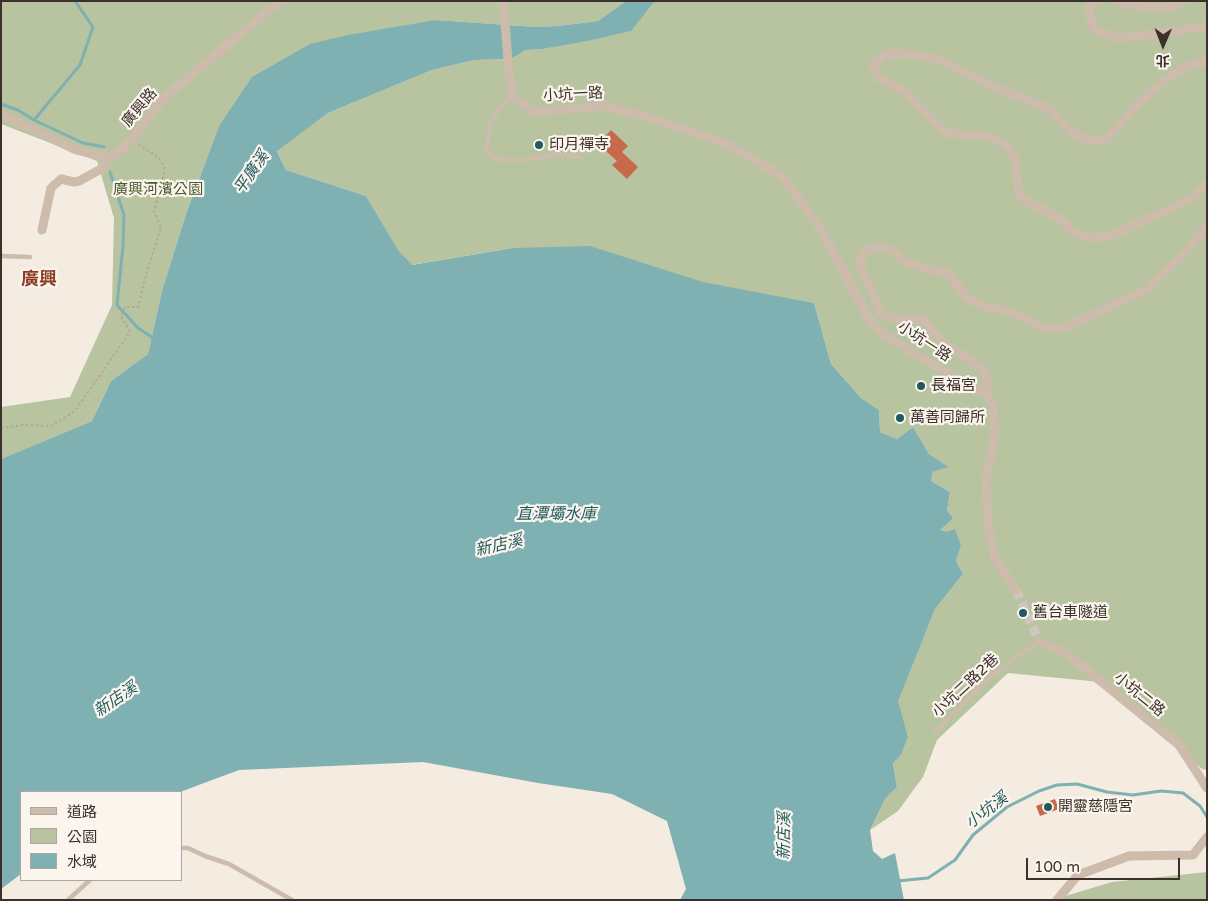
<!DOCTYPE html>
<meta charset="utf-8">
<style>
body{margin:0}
#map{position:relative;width:1208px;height:901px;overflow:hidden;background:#f4ebe1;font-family:"Varela Round","Noto Sans TC",sans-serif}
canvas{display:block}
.frame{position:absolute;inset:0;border:2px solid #3b302b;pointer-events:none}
.legend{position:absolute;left:20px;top:791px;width:162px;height:90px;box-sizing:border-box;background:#fbf5ee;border:1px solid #aea6a0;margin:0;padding:6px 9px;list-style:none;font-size:15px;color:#3b302b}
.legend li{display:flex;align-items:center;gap:10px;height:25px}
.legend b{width:25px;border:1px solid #aea6a0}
.north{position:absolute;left:1138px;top:20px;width:50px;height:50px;-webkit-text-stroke:4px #fbf5ee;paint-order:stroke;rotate:181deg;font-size:14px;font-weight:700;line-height:20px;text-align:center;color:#3b302b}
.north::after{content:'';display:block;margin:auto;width:18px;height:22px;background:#3b302b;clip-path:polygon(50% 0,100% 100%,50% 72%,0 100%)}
.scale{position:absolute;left:1026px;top:858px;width:154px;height:22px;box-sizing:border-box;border:2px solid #3b302b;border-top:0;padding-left:6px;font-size:15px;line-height:18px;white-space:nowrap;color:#3b302b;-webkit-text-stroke:4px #fbf5ee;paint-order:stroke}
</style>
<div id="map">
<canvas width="1208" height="901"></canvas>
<div class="frame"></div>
<ul class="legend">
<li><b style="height:6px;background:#cdbbac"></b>道路</li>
<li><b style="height:14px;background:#b8c4a0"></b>公園</li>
<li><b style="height:14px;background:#7fb0b2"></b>水域</li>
</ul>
<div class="north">北</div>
<div class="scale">100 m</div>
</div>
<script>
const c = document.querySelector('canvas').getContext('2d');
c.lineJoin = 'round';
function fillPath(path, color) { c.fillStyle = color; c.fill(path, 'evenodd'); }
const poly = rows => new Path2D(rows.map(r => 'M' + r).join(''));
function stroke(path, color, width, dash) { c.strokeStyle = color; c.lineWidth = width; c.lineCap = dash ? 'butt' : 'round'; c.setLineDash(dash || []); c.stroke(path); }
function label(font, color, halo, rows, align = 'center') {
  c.font = font + ' "Varela Round","Noto Sans TC",sans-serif'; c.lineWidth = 4.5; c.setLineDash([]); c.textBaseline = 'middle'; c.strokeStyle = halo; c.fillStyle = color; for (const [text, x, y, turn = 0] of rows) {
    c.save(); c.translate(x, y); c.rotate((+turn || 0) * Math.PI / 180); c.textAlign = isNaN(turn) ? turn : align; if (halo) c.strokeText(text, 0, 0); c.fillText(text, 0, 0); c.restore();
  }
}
fillPath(poly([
 [1,1,626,1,598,21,558,26,536,27,436,20,219,126,186,214,162,291,148,354,111,381,92,421,1,459,1,407,70,397,112,305,114,218,97,161,1,124],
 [655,1,1207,1,1207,770,1202,769,1100,682,1008,673,937,740,923,777,898,811,870,830,885,799,897,787,893,762,901,755,908,737,897,701,935,609,963,574,956,561,961,546,947,532,940,531,947,511,950,492,931,481,931,472,947,467,929,454,913,427,897,439,880,432,879,410,861,398,831,364,814,303,513,248,411,265,399,251,366,196,286,170,277,150,328,113,432,70,474,60,511,59,526,50,543,49,630,31],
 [1207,872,1207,900,1052,900,1112,882]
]), '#b8c4a0');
fillPath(poly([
 [626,1,655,1,631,31,592,40,543,49,526,50,511,59,474,60,432,70,328,113,277,151,286,170,366,196,399,251,412,265,513,248,590,246,703,282,814,303,831,364,861,398,879,410,880,432,897,439,913,427,929,454,948,467,932,472,931,481,950,492,947,511,953,518,940,530,947,532,955,529,961,546,956,561,963,574,935,609,898,701,908,737,901,755,893,763,897,787,885,799,870,830,873,851,882,859,895,853,904,900,680,900,686,889,667,821,612,794,538,783,423,762,239,770,180,792,21,792,21,874,1,889,1,459,92,421,111,381,148,354,162,291,186,214,219,126,252,77,310,44,348,35,436,20,536,27,558,26,598,21]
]), '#7fb0b2');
stroke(poly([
 [1,104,18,110,34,120,83,143,104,147],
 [34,120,80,65,93,27,75,1],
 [110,172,124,215,123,246,117,305,138,328,153,338],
 [897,881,928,878,955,860,973,835,1007,807,1039,791,1057,785,1077,784,1107,792,1133,795,1161,791,1183,793,1200,806,1207,817]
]), '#7fb0b2', 3);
fillPath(poly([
 [611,130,628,146,622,152,638,167,627,179,612,165,617,161,598,144],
 [1055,799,1059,809,1040,816,1036,806]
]), '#c8694b');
stroke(poly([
 [1016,590,1039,641]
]), '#cfc6bd', 9, [9, 4.5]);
stroke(poly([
 [1,428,23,425,51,426,75,411,130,332,121,316,125,307,138,307,147,271,161,227,154,212,165,169,159,158,139,145]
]), '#b9a596', 2, [2.5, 2.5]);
stroke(poly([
 [512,96,491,120,486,151,500,160,527,160,554,155,582,157],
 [1,256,30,257],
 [935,732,991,676,1039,641],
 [181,848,188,848,205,856,229,864,292,900],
 [68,900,90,880]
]), '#cdbbac', 4.5);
stroke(poly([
 [501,1,504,8,508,61,512,96,533,111,572,109,605,106,666,123,729,145,783,177,820,228,871,323,895,342,954,377,986,394,993,404,995,433,986,480,988,527,995,558,1016,590],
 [1097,1,1089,7,1090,17,1095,30,1117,38,1140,36,1207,26],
 [1117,1,1131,5,1155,8,1171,8,1181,1],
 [1207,61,1183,68,1162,83,1141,101,1107,139,1091,141,1075,135,1049,109,997,88,937,59,907,54,886,54,873,65,878,78,903,90,946,133,987,136,1007,145,1015,159,1019,195,1028,202,1060,219,1075,233,1089,238,1111,236,1192,198,1207,183],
 [1,114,76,150,109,158,119,152,131,140,164,98,270,9,283,1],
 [42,230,51,188,61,179,74,182,79,181,103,168,109,158],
 [986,394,987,379,982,369,965,356,947,346,922,319,898,319,881,314,860,264,863,252,879,246,895,252,907,263,949,274,968,299,985,307,1008,311,1045,328,1063,328,1146,290,1183,255,1207,226],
 [1039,641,1066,653,1179,745,1207,788],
 [1057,900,1078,875,1129,856,1193,855,1207,837]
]), '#cdbbac', 9);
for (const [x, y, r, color] of [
 [539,145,5,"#1f5a5e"],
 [921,386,5,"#1f5a5e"],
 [900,418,5,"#1f5a5e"],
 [1023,613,5,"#1f5a5e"],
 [1048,807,5,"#1f5a5e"]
]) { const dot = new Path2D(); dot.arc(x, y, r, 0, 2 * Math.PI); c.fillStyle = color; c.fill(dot); stroke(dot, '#fbf5ee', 2); }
label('15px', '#3b302b', '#fbf5ee', [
 ["小坑一路",573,95,-3],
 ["廣興路",140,108,-50],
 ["小坑一路",924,342,33],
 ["小坑二路2巷",966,686,-43],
 ["小坑二路",1139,695,39]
]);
label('15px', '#3b302b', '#fbf5ee', [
 ["印月禪寺",549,145],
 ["長福宮",931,386],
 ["萬善同歸所",910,418],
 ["舊台車隧道",1033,613],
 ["開靈慈隱宮",1058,807]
], 'left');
label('15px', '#4a5a2e', '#fbf5ee', [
 ["廣興河濱公園",158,190]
]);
label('italic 16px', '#1f5a5e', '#fbf5ee', [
 ["平廣溪",252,173,-55],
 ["直潭壩水庫",556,515],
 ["新店溪",499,546,-13],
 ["新店溪",116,700,-34],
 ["小坑溪",987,811,-37],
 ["新店溪",785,836,-89]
]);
label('bold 18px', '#8c3b22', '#fbf5ee', [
 ["廣興",39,280]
]);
</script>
